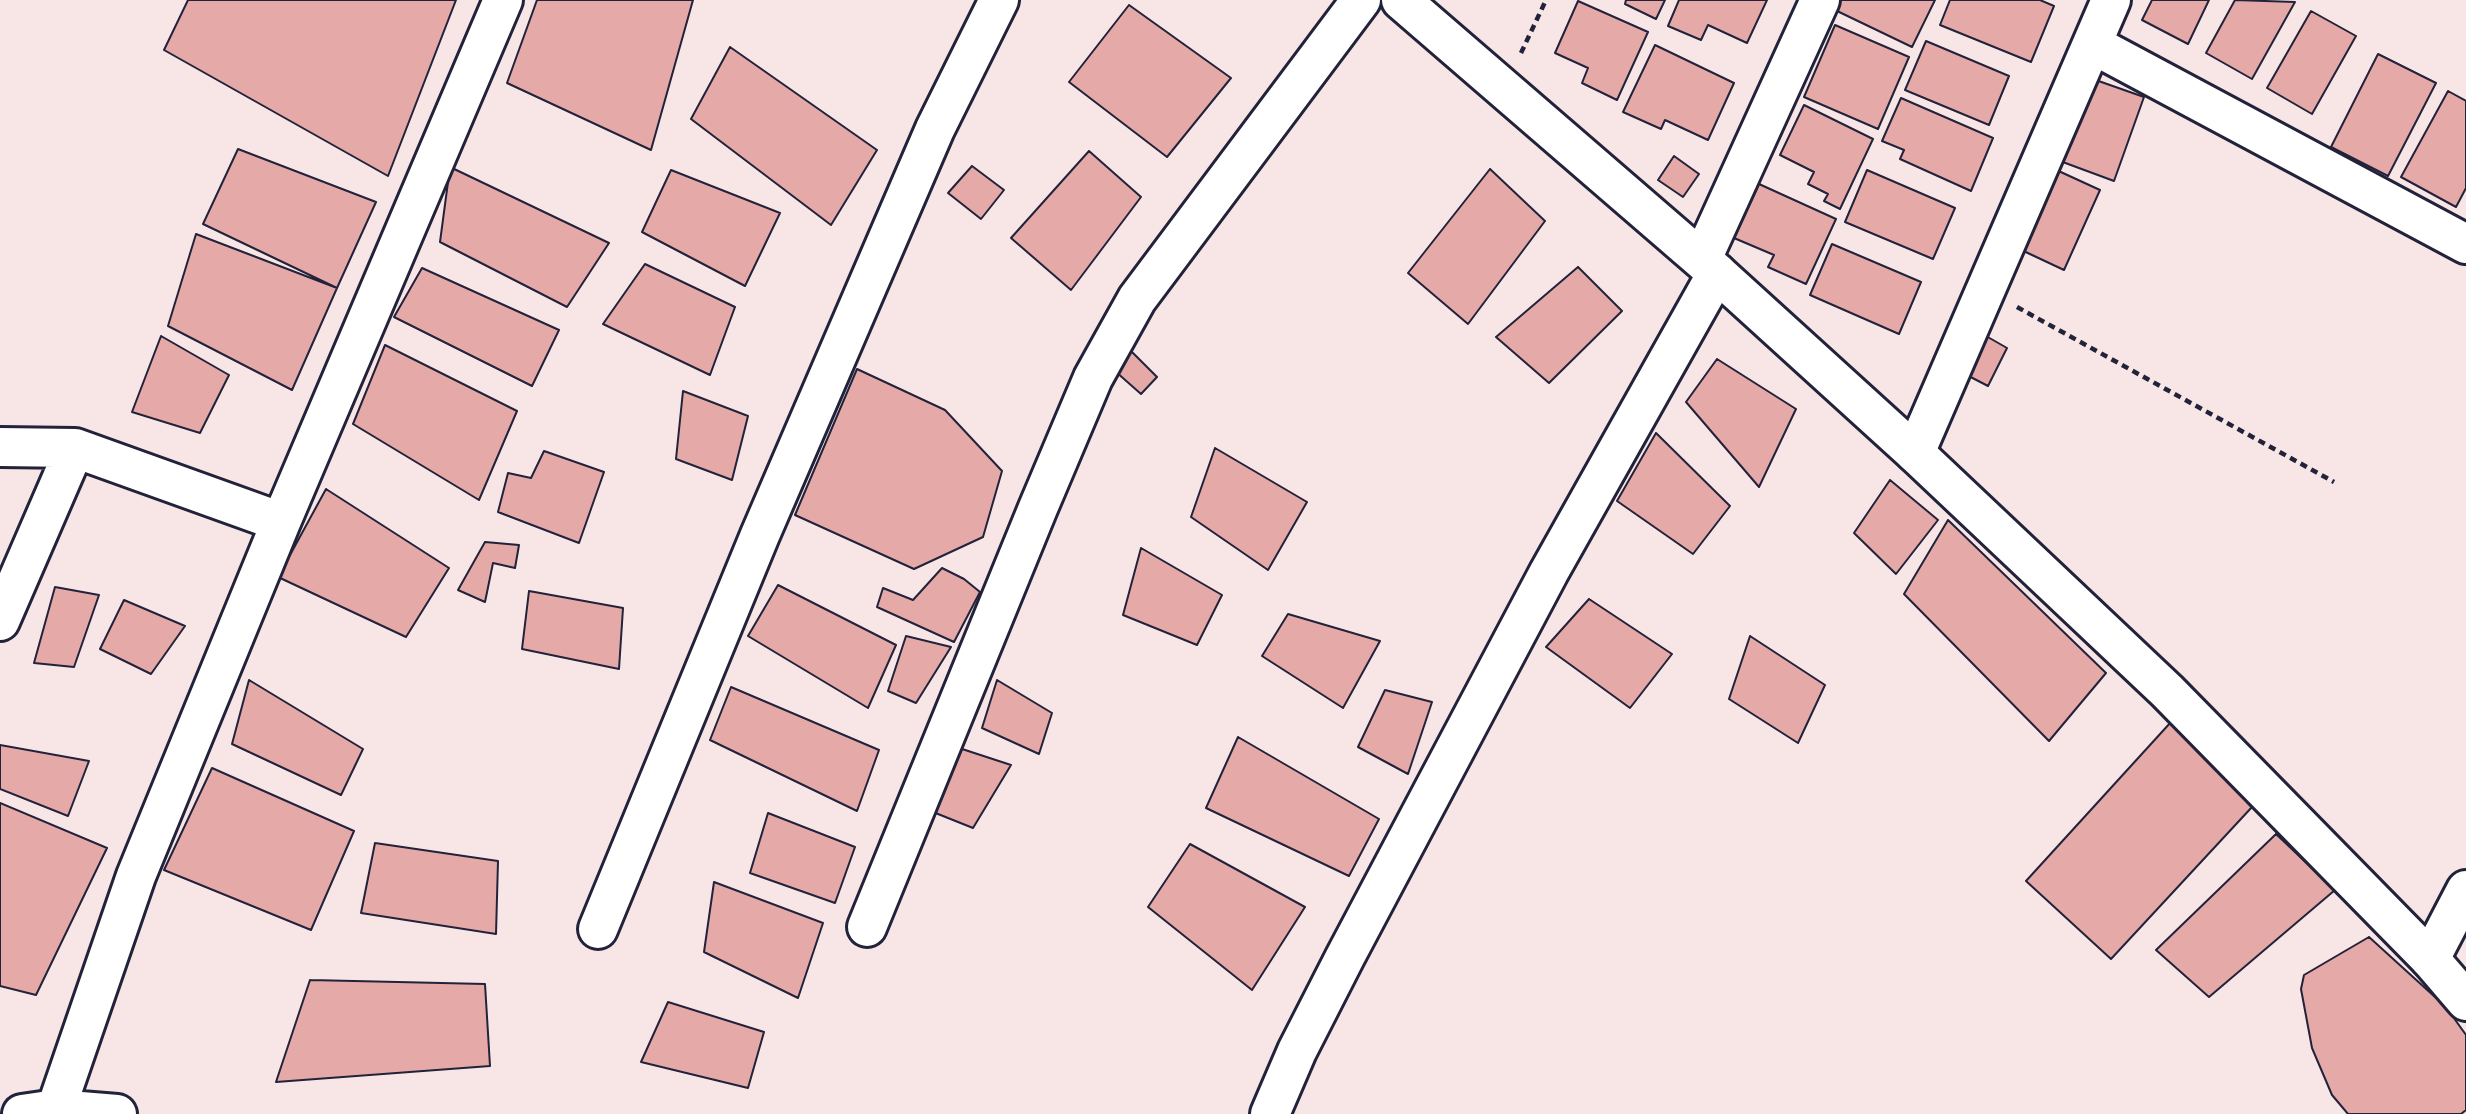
<!DOCTYPE html>
<style>
body{margin:0}
canvas{display:block;background:#f7e6e5}
</style>
<canvas width="2466" height="1114"></canvas>
<script>
const c = document.querySelector('canvas').getContext('2d');
c.lineJoin = 'round';
function fillPath(path, color) { c.fillStyle = color; c.fill(path, 'evenodd'); }
const poly = rows => new Path2D(rows.map(r => 'M' + r).join(''));
function stroke(path, color, width, dash) { c.strokeStyle = color; c.lineWidth = width; c.lineCap = dash ? 'butt' : 'round'; c.setLineDash(dash || []); c.stroke(path); }
const building = poly([
 [188,0,456,0,388,176,164,50,188,0],
 [537,0,693,0,651,150,507,83,537,0],
 [1626,0,1665,0,1656,19,1625,4,1626,0],
 [1679,0,1767,0,1747,43,1708,25,1701,40,1668,26,1679,0],
 [1839,0,1935,0,1912,47,1835,10,1839,0],
 [1950,0,2040,0,2054,6,2031,62,1940,25,1950,0],
 [2152,0,2209,0,2188,44,2142,20,2152,0],
 [2235,0,2295,2,2252,79,2206,53,2235,0],
 [1578,1,1648,32,1617,100,1582,83,1588,68,1555,53,1578,1],
 [1129,5,1231,78,1167,157,1069,82,1129,5],
 [2311,11,2356,36,2312,114,2267,88,2311,11],
 [1835,25,1909,57,1878,129,1804,97,1835,25],
 [1926,41,2009,76,1989,125,1905,90,1926,41],
 [1655,45,1734,83,1708,140,1665,120,1661,129,1623,112,1655,45],
 [730,47,877,150,831,225,691,119,730,47],
 [2378,54,2436,83,2388,176,2331,147,2378,54],
 [2090,78,2144,97,2114,181,2060,161,2090,78],
 [2448,91,2466,101,2466,188,2456,207,2401,177,2448,91],
 [1901,98,1993,138,1971,191,1900,159,1904,150,1882,141,1901,98],
 [1804,105,1873,139,1840,209,1824,201,1828,194,1808,184,1814,172,1780,155,1804,105],
 [238,149,376,202,337,288,203,224,238,149],
 [1089,151,1141,197,1071,290,1011,238,1089,151],
 [1674,156,1699,174,1683,197,1658,180,1674,156],
 [972,166,1004,190,981,219,948,193,972,166],
 [450,167,609,243,567,307,440,242,450,167],
 [2052,168,2100,190,2064,270,2015,247,2052,168],
 [1490,169,1545,221,1468,324,1408,273,1490,169],
 [671,170,780,213,745,286,642,232,671,170],
 [1867,170,1955,208,1933,259,1845,222,1867,170],
 [1759,184,1836,219,1806,284,1768,267,1774,255,1734,238,1759,184],
 [196,234,337,288,292,390,168,326,196,234],
 [1832,244,1921,282,1899,334,1810,295,1832,244],
 [645,264,735,307,710,375,603,324,645,264],
 [1578,267,1622,311,1549,383,1496,337,1578,267],
 [422,268,559,330,532,386,394,317,422,268],
 [1979,332,2007,348,1988,386,1959,371,1979,332],
 [161,336,229,375,200,433,132,412,161,336],
 [385,345,517,411,479,500,353,424,385,345],
 [1129,349,1157,377,1141,394,1115,371,1129,349],
 [1717,359,1796,409,1759,487,1686,402,1717,359],
 [857,369,945,410,1002,471,983,537,914,569,795,515,857,369],
 [683,391,748,416,732,480,676,459,683,391],
 [1656,433,1730,506,1693,554,1617,501,1656,433],
 [1215,448,1307,502,1268,570,1191,517,1215,448],
 [544,451,604,472,579,543,498,512,508,473,531,478,544,451],
 [1890,480,1938,520,1896,574,1854,533,1890,480],
 [326,489,449,568,406,637,278,577,326,489],
 [1948,520,2106,673,2049,741,1904,594,1948,520],
 [485,542,519,545,515,568,493,563,485,602,458,590,485,542],
 [1141,548,1222,595,1197,645,1123,615,1141,548],
 [942,568,964,579,980,592,954,642,877,607,883,588,913,600,942,568],
 [778,585,896,645,868,708,748,636,778,585],
 [55,587,99,595,74,667,34,663,55,587],
 [529,591,623,608,619,669,522,649,529,591],
 [1589,599,1672,654,1630,708,1546,647,1589,599],
 [124,600,185,626,151,674,100,649,124,600],
 [1288,614,1380,641,1343,708,1262,656,1288,614],
 [906,636,951,647,916,703,888,691,906,636],
 [1750,636,1825,685,1798,743,1729,699,1750,636],
 [249,680,363,749,341,795,232,744,249,680],
 [997,680,1052,713,1039,754,982,728,997,680],
 [731,687,879,750,857,811,710,740,731,687],
 [1385,690,1432,702,1408,774,1358,747,1385,690],
 [2171,722,2252,807,2111,959,2026,881,2171,722],
 [1238,737,1379,819,1349,876,1206,808,1238,737],
 [0,745,89,761,68,816,0,789,0,745],
 [956,747,1011,765,973,828,933,812,956,747],
 [212,768,354,831,311,930,164,870,212,768],
 [0,803,107,848,36,995,0,986,0,803],
 [768,813,855,847,835,903,750,873,768,813],
 [2276,834,2335,890,2209,997,2156,950,2276,834],
 [375,843,498,861,496,934,361,913,375,843],
 [1190,844,1305,907,1252,990,1148,907,1190,844],
 [714,882,823,923,798,998,704,952,714,882],
 [2369,937,2446,1007,2466,1035,2466,1110,2461,1114,2348,1114,2332,1095,2312,1048,2301,989,2304,975,2369,937],
 [310,980,485,984,490,1066,276,1082,310,980],
 [668,1002,764,1032,748,1088,641,1062,668,1002]
]);
fillPath(building, '#e5aaa8');
stroke(building, '#22223b', 2);
const street = poly([
 [2092,44,2466,244],
 [1702,259,1820,0],
 [0,447,75,448,281,522],
 [1915,453,2111,0],
 [0,621,75,448],
 [867,927,1038,508,1093,378,1137,299,1361,0],
 [598,929,760,535,935,129,999,0],
 [2430,959,2466,890],
 [56,1109,136,876,281,522,503,0],
 [22,1114,56,1109,117,1114],
 [1270,1114,1297,1051,1345,957,1549,572,1717,273]
]);
const secondary = poly([
 [1401,0,1717,273,1915,453,2167,691,2430,959,2466,1001]
]);
stroke(street, '#22223b', 44);
stroke(secondary, '#22223b', 44);
stroke(poly([
 [1521,53,1546,0],
 [2017,307,2334,482]
]), '#22223b', 4.5, [7, 5]);
stroke(street, '#fff', 38);
stroke(secondary, '#fff', 38);
</script>
